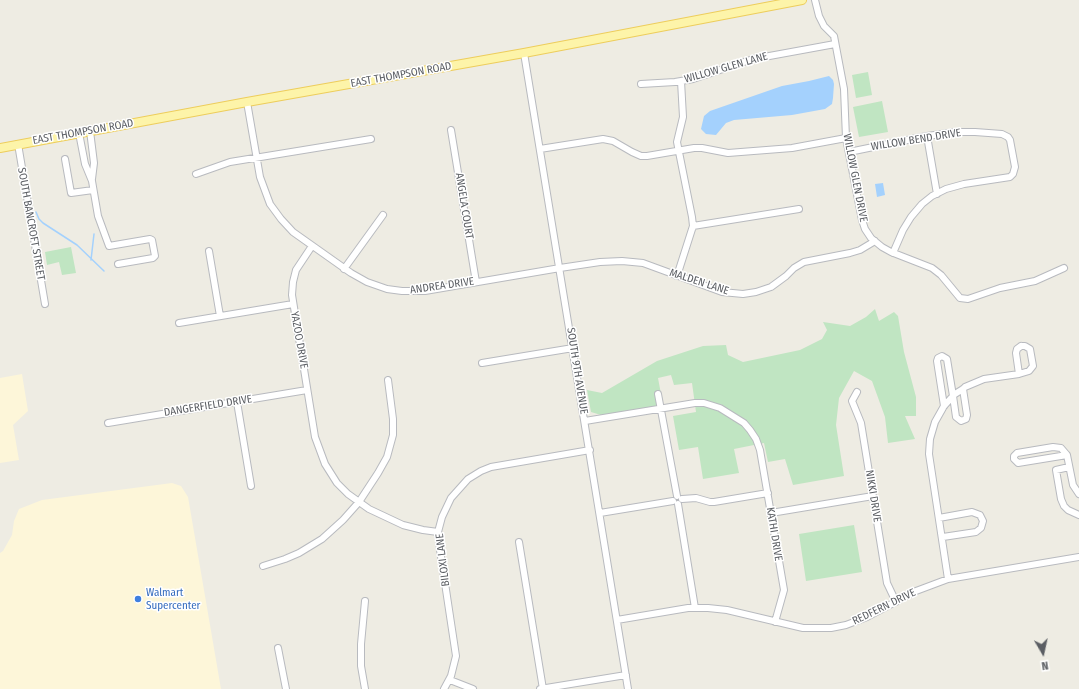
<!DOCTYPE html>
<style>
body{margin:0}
#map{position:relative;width:1079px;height:689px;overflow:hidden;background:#eeece3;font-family:"Fira Sans Condensed",sans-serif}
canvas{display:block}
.north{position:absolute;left:1023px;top:633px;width:40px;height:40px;-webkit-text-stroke:3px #fff;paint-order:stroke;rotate:171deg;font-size:11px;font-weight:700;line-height:16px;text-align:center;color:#5b5e63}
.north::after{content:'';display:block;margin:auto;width:14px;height:18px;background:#5b5e63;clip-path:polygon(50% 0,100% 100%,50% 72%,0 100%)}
</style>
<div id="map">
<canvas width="1079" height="689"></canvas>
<div class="north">N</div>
</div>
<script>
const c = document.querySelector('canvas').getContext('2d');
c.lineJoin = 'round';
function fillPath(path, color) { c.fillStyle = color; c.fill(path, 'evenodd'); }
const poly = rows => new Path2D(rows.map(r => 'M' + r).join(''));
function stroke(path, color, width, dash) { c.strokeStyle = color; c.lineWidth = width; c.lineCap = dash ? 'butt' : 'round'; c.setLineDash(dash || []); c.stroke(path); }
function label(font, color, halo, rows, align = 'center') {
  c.font = font + ' "Fira Sans Condensed",sans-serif'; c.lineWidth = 3; c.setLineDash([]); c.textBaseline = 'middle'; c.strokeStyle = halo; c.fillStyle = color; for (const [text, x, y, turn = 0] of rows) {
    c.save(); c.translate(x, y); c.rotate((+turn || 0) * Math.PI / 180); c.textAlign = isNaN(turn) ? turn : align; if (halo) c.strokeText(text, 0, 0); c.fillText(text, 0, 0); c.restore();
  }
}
fillPath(poly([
 [22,374,28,411,13,425,19,460,0,463,0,378],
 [172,483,181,486,188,497,221,689,0,689,0,553,3,551,12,535,14,521,19,509,42,500]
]), '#fdf6d9');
fillPath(poly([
 [868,72,872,95,856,98,852,75],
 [882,101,888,132,859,137,853,107],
 [71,247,76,273,62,275,59,262,47,265,45,252],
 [875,309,879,321,894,312,898,316,904,352,916,397,916,416,905,416,915,439,888,443,885,417,872,381,854,371,839,398,836,425,844,476,793,485,785,459,768,462,764,443,734,449,739,473,703,479,698,447,679,450,673,416,696,412,692,383,674,385,671,375,658,378,663,405,601,415,591,412,587,390,602,393,657,361,703,346,726,345,728,355,743,362,800,350,822,339,827,330,823,322,850,326,866,317],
 [854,525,862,572,806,581,799,534]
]), '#c0e5c2');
fillPath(poly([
 [829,76,833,80,834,84,833,98,832,104,825,109,792,115,734,120,726,123,716,135,706,134,701,129,704,116,710,111,782,86,809,81],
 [883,183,885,195,877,197,875,184]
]), '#a4d1fd');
stroke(poly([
 [36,212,39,219,43,223,77,245,104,271],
 [91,260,94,234]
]), '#a4d1fd', 1.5);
const minor = poly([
 [815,0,819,16,824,26,834,36,844,89,846,138,862,220,865,229,871,238,882,247,891,252,932,268,941,275,960,298,968,299,1000,288,1035,281,1064,268],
 [524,53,628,689],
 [641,84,675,82,693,79,753,59,835,44],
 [247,102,260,177,270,204,281,219,293,232,351,273,367,282,387,289,402,291,425,291,560,268,600,262,622,261,643,263,722,292,743,294,756,292,771,287,786,276,794,268,804,262,850,253,860,250,875,241],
 [451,130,476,282],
 [90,131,94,163,92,179],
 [79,133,85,164,92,181,98,216,109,246,150,239,152,240,155,256,153,258,118,264],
 [927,136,937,194],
 [18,144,45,304],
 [540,149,603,139,613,141,632,152,641,156,647,156,694,148,702,148,728,153,792,148,846,138],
 [849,152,927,136,956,132,975,132,1002,134,1008,137,1010,140,1015,167,1013,174,1010,177,964,184,946,189,932,196,922,204,911,217,903,230,893,253],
 [65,159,71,193,93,190],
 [196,174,230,162,371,139],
 [693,226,799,209],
 [312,246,296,270,293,282,292,295,315,437,325,464,337,483,348,494,369,509,403,525,423,530,438,532],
 [209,251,220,316],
 [344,269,383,215],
 [677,276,693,226,692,217,677,142,683,117,681,81],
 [179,323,293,304],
 [1021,346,1025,346,1030,349,1033,366,1029,371,1019,374,1016,353,1017,349,1021,346],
 [482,363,573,348],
 [963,389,967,415,966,419,961,421,956,417,953,396,955,394,963,389,965,387,984,379,1019,374],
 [857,392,852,401,861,423,887,583,896,602],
 [658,394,677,496],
 [237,402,251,486],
 [944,406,937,361,938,358,942,356,947,359,953,396,944,406,935,422,930,439,929,454,948,579],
 [585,421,695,403,704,403,720,408,744,423,750,430,756,439,760,450,784,590,775,622],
 [108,423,307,390],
 [1067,455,1018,463,1014,459,1014,456,1017,453,1053,447,1061,448,1067,455,1073,485,1079,494],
 [1069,467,1056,470,1061,499,1064,506,1068,510,1079,515],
 [682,499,696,498,710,502,714,502,768,493],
 [678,504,695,608],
 [600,513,673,501],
 [771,513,873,496],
 [939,518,972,512,980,515,983,521,981,528,976,532,943,537],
 [519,542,543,689],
 [263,566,285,559,299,553,322,539,343,520,359,502,378,473,387,457,393,435,393,419,388,380],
 [617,620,688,608,708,608,727,610,803,628,831,628,846,625,867,617,916,591,948,579,1079,557],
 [278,648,286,689],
 [450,680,473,689],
 [365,689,361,666,361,644,365,601],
 [444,689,451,676,456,656,440,550,438,532,442,517,451,498,468,479,481,471,491,467,590,450],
 [540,689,626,675]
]);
const major = poly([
 [0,148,247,102,524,53,802,0]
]);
stroke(minor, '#b8babf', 8);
stroke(major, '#edcd5c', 10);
stroke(minor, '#fff', 6);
stroke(major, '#fdf4a9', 8);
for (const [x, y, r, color] of [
 [138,599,4,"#3f7fe0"]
]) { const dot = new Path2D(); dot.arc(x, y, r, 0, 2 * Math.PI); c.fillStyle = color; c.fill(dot); stroke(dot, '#fff', 1.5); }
label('11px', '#5b5e63', '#fff', [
 ["WILLOW GLEN LANE",726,68,-16],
 ["EAST THOMPSON ROAD",401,75,-10],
 ["EAST THOMPSON ROAD",83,132,-10],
 ["WILLOW BEND DRIVE",916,140,-9],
 ["WILLOW GLEN DRIVE",855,178,79],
 ["ANGELA COURT",464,206,81],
 ["SOUTH BANCROFT STREET",31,224,80],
 ["MALDEN LANE",699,282,18],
 ["ANDREA DRIVE",442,286,-8],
 ["YAZOO DRIVE",299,340,80],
 ["SOUTH 9TH AVENUE",577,371,81],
 ["DANGERFIELD DRIVE",208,406,-9],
 ["NIKKI DRIVE",873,496,81],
 ["KATHI DRIVE",774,534,81],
 ["BILOXI LANE",443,560,-97],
 ["REDFERN DRIVE",884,607,-26]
]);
label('11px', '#366cbe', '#fff', [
 ["Walmart",146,593],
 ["Supercenter",146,606]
], 'left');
</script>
